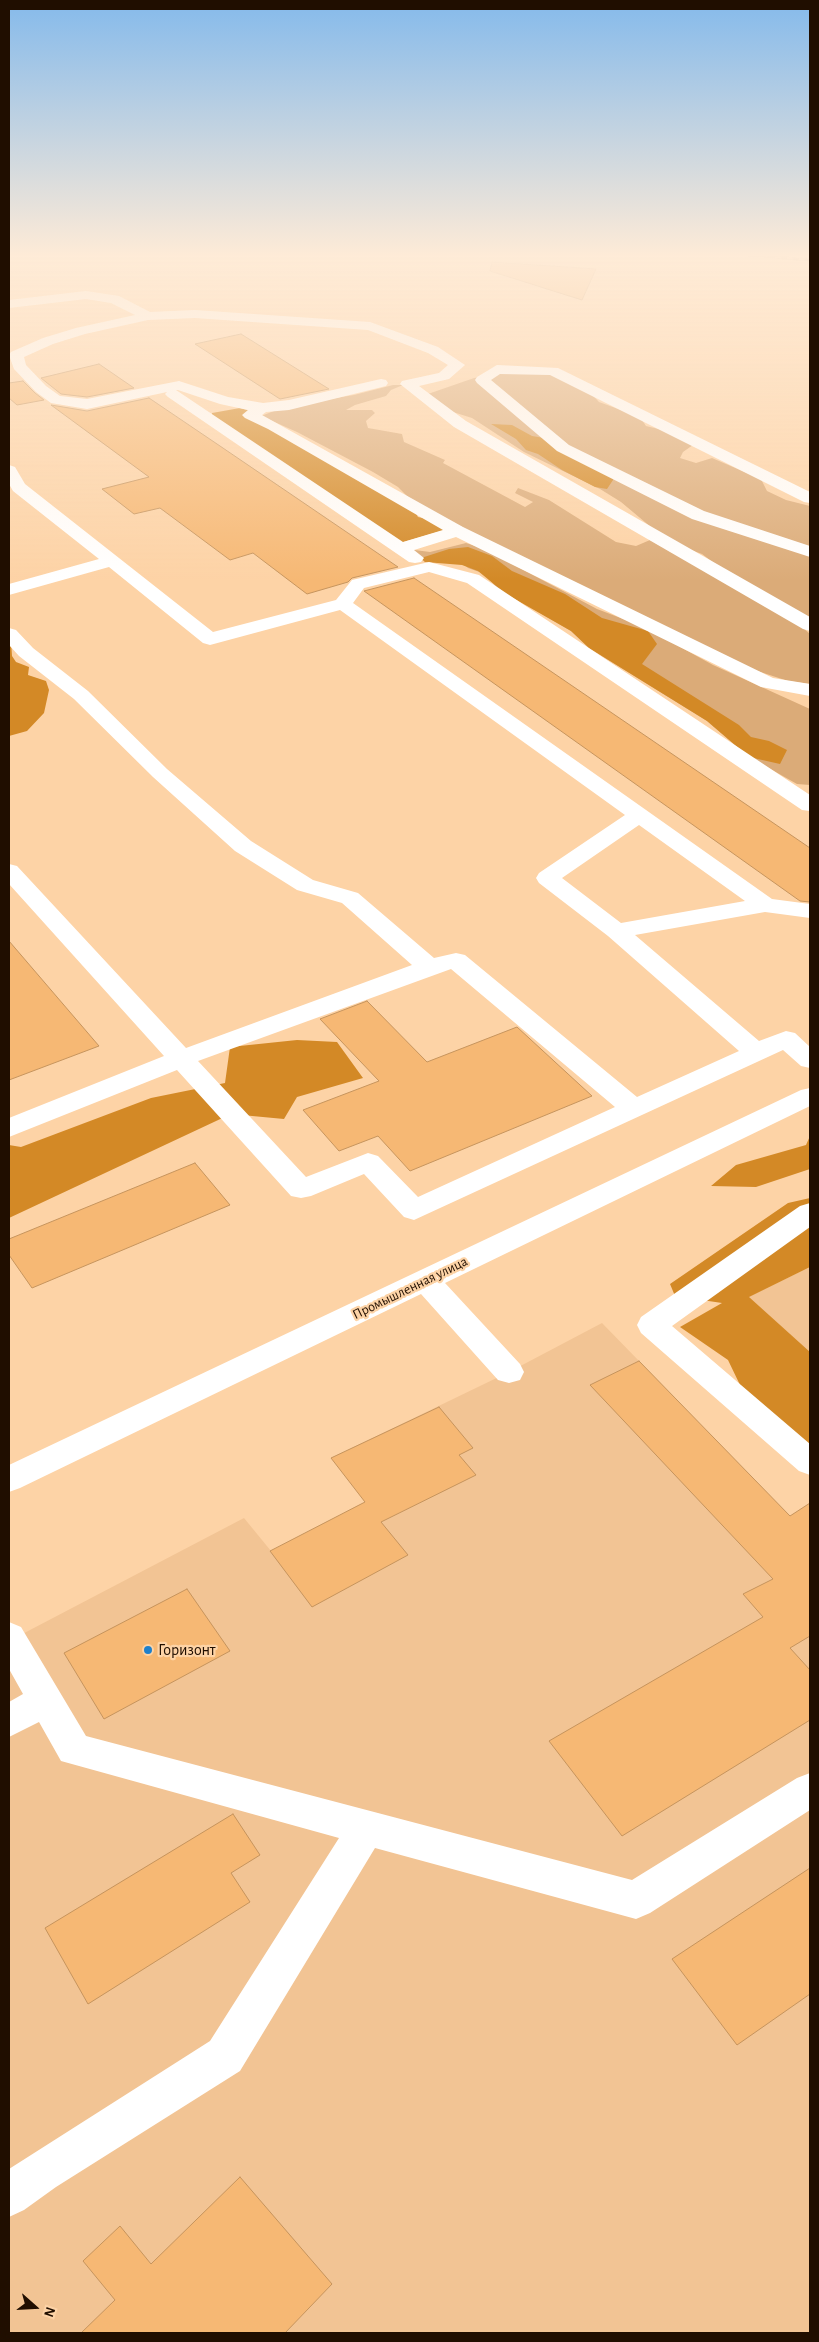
<!DOCTYPE html>
<meta charset="utf-8">
<style>
body{margin:0}
#map{position:relative;width:819px;height:2342px;overflow:hidden;background:#fdd3a6;font-family:"Alegreya Sans",sans-serif}
canvas{display:block}
.frame{position:absolute;inset:0;border:10px solid #200e00;pointer-events:none}
.north{position:absolute;left:10px;top:2282px;width:50px;height:50px;-webkit-text-stroke:4px #fdd3a6;paint-order:stroke;rotate:109deg;font-size:14px;font-weight:700;line-height:20px;text-align:center;color:#200e00}
.north::after{content:'';display:block;margin:auto;width:18px;height:22px;background:#200e00;clip-path:polygon(50% 0,100% 100%,50% 72%,0 100%)}
</style>
<div id="map">
<canvas width="819" height="2342"></canvas>
<div class="frame"></div>
<div class="north">N</div>
</div>
<script>
const c = document.querySelector('canvas').getContext('2d');
c.lineJoin = 'round';
function fillPath(path, color) { c.fillStyle = color; c.fill(path, 'evenodd'); }
const poly = rows => new Path2D(rows.map(r => 'M' + r).join(''));
function stroke(path, color, width, dash) { c.strokeStyle = color; c.lineWidth = width; c.lineCap = dash ? 'butt' : 'round'; c.setLineDash(dash || []); c.stroke(path); }
function label(font, color, halo, rows, align = 'center') {
  c.font = font + ' "Alegreya Sans",sans-serif'; c.lineWidth = 4.5; c.setLineDash([]); c.textBaseline = 'middle'; c.strokeStyle = halo; c.fillStyle = color; for (const [text, x, y, turn = 0] of rows) {
    c.save(); c.translate(x, y); c.rotate((+turn || 0) * Math.PI / 180); c.textAlign = isNaN(turn) ? turn : align; if (halo) c.strokeText(text, 0, 0); c.fillText(text, 0, 0); c.restore();
  }
}
fillPath(poly([
 [810,1267,810,1352,748,1297],
 [602,1323,790,1516,809,1504,810,1505,810,2333,9,2333,9,1641,244,1518,271,1551,365,1502,331,1458,509,1372]
]), '#f2c494');
fillPath(poly([
 [535,368,584,386,599,402,640,417,646,426,675,433,693,445,683,452,680,458,696,463,712,458,761,479,767,491,786,500,810,506,810,624,727,573,702,554,680,546,658,533,621,502,600,489,524,452,472,418,437,407,425,395,474,378],
 [393,385,403,385,391,390,386,396,355,405,346,410,372,410,375,413,366,421,368,428,402,434,404,442,445,460,443,463,525,507,533,502,515,493,518,488,549,500,616,542,636,546,650,540,796,622,810,634,810,684,788,681,742,666,586,593,411,500,398,487,373,472,297,432,261,416,287,406,354,395],
 [466,543,482,548,597,609,644,627,713,665,810,709,810,785,797,784,749,757,707,721,589,648,571,631,497,588,485,574,468,568,461,562,425,562,407,549,430,552]
]), '#dbab78');
fillPath(poly([
 [240,408,254,412,413,508,418,517,436,521,448,529,400,543,212,417,212,413],
 [491,424,512,425,532,436,550,439,614,476,613,480,607,489,595,487,562,470,538,454,526,450,516,439],
 [468,547,492,556,512,571,565,594,602,618,648,631,657,644,642,664,739,725,751,737,769,741,787,750,780,764,749,757,707,721,589,648,571,631,506,594,478,571,462,565,425,562,421,558,449,549],
 [9,641,11,641,12,656,16,662,29,667,28,675,46,681,49,690,44,713,27,731,9,736],
 [297,1040,337,1042,363,1078,297,1097,284,1119,231,1114,9,1218,9,1145,21,1147,151,1098,225,1083,230,1047],
 [810,1136,810,1169,756,1187,711,1186,736,1165,806,1145],
 [810,1198,810,1267,749,1297,810,1352,810,1451,740,1385,728,1360,680,1327,722,1303,675,1296,670,1284,788,1203]
]), '#d38926');
const building = poly([
 [492,262,596,269,582,300,490,271,492,262],
 [241,334,329,389,280,399,195,344,241,334],
 [99,364,134,388,87,397,61,394,41,378,99,364],
 [23,381,35,393,44,400,17,405,9,398,9,383,23,381],
 [149,398,220,446,398,567,352,578,348,582,307,594,253,553,230,560,160,508,134,514,102,489,149,477,51,405,87,411,149,398],
 [414,578,810,848,810,902,800,901,364,591,414,578],
 [9,941,99,1046,9,1080,9,941],
 [367,1001,427,1062,517,1027,592,1096,410,1171,378,1136,339,1151,303,1110,379,1081,320,1019,367,1001],
 [195,1163,230,1205,32,1288,9,1255,9,1239,195,1163],
 [639,1361,790,1516,810,1503,810,1636,790,1648,810,1670,810,1720,622,1836,549,1741,763,1617,743,1594,773,1579,590,1385,639,1361],
 [439,1407,473,1448,459,1455,476,1475,381,1522,408,1555,312,1607,270,1551,365,1502,331,1458,439,1407],
 [187,1589,230,1651,104,1719,64,1653,187,1589],
 [233,1814,260,1855,231,1873,250,1902,88,2004,45,1928,233,1814],
 [810,1868,810,1994,737,2045,672,1959,810,1868],
 [240,2177,332,2284,285,2333,81,2333,115,2300,83,2261,120,2226,151,2264,240,2177]
]);
fillPath(building, '#f6b874');
stroke(building, '#c6945d', 1);
fillPath(poly([
 [86,291,119,296,150,312,195,310,370,322,438,347,465,365,449,379,419,386,466,421,810,617,810,631,803,629,454,427,400,384,402,381,439,373,448,365,428,353,368,330,195,318,148,320,85,334,53,344,24,357,26,365,46,386,60,396,87,399,179,381,228,397,263,403,289,400,381,379,386,380,388,383,386,386,289,410,266,412,262,415,463,527,773,678,810,684,810,696,761,687,456,537,414,550,424,558,421,562,415,563,409,562,168,397,165,394,167,392,87,409,51,403,36,392,14,369,9,355,11,352,43,338,76,328,135,315,111,303,86,299,9,308,9,300,86,291],
 [176,390,178,390,220,404,248,410,242,415,245,418,268,429,443,530,403,542,176,390],
 [497,365,558,368,810,492,810,503,804,502,550,375,500,374,491,380,569,445,704,511,810,546,810,557,692,519,557,451,477,383,475,380,477,377,497,365],
 [9,465,15,467,25,484,213,632,336,600,352,580,429,562,479,575,810,795,810,811,802,810,467,583,429,572,364,588,353,603,772,899,810,904,810,918,765,912,635,935,759,1041,786,1031,795,1033,810,1047,810,1068,801,1066,783,1050,414,1220,404,1217,364,1174,311,1196,301,1198,291,1196,177,1070,9,1137,9,1118,164,1056,9,884,9,864,17,866,186,1048,412,965,342,903,297,890,235,851,153,777,74,699,19,656,9,645,9,628,16,630,33,648,88,691,167,769,251,841,313,880,358,893,434,958,456,953,465,955,637,1097,739,1051,608,936,539,883,536,878,539,873,625,815,340,610,210,645,203,643,109,567,9,595,9,584,99,559,13,491,9,484,9,465],
 [639,825,745,901,621,923,562,878,639,825],
 [451,969,615,1107,418,1197,378,1156,368,1153,306,1177,198,1061,451,969],
 [810,1088,810,1106,445,1283,520,1364,524,1372,520,1380,509,1383,498,1380,421,1294,20,1488,9,1492,9,1465,801,1090,810,1088],
 [810,1203,810,1227,672,1326,810,1444,810,1475,799,1471,641,1333,637,1325,641,1317,800,1206,810,1203],
 [9,1622,21,1627,86,1736,632,1880,797,1778,810,1773,810,1810,650,1913,636,1919,375,1848,240,2071,56,2187,24,2210,9,2217,9,2169,210,2041,339,1838,61,1761,39,1722,9,1737,9,1702,23,1694,9,1669,9,1622]
]), '#fff');
const rail = poly([
 [727,253,810,260],
 [9,254,106,253]
]);
stroke(rail, '#58402a', 3);
stroke(rail, '#fdd3a6', 2, [6]);
const sky = c.createLinearGradient(0, 0, 0, 581);
sky.addColorStop(0, '#85baeb');
sky.addColorStop(0.44, '#feebd7');
sky.addColorStop(1, '#feebd700');
c.fillStyle = sky;
c.fillRect(0, 0, 819, 581);
for (const [x, y, r, color] of [
 [148,1650,5,"#1f80cb"]
]) { const dot = new Path2D(); dot.arc(x, y, r, 0, 2 * Math.PI); c.fillStyle = color; c.fill(dot); stroke(dot, '#fdd3a6', 2); }
label('14px', '#200e00', '#fdd3a6', [
 ["Промышленная улица",410,1288,-26]
]);
label('16px', '#200e00', '#fdd3a6', [
 ["Горизонт",158,1650]
], 'left');
</script>
